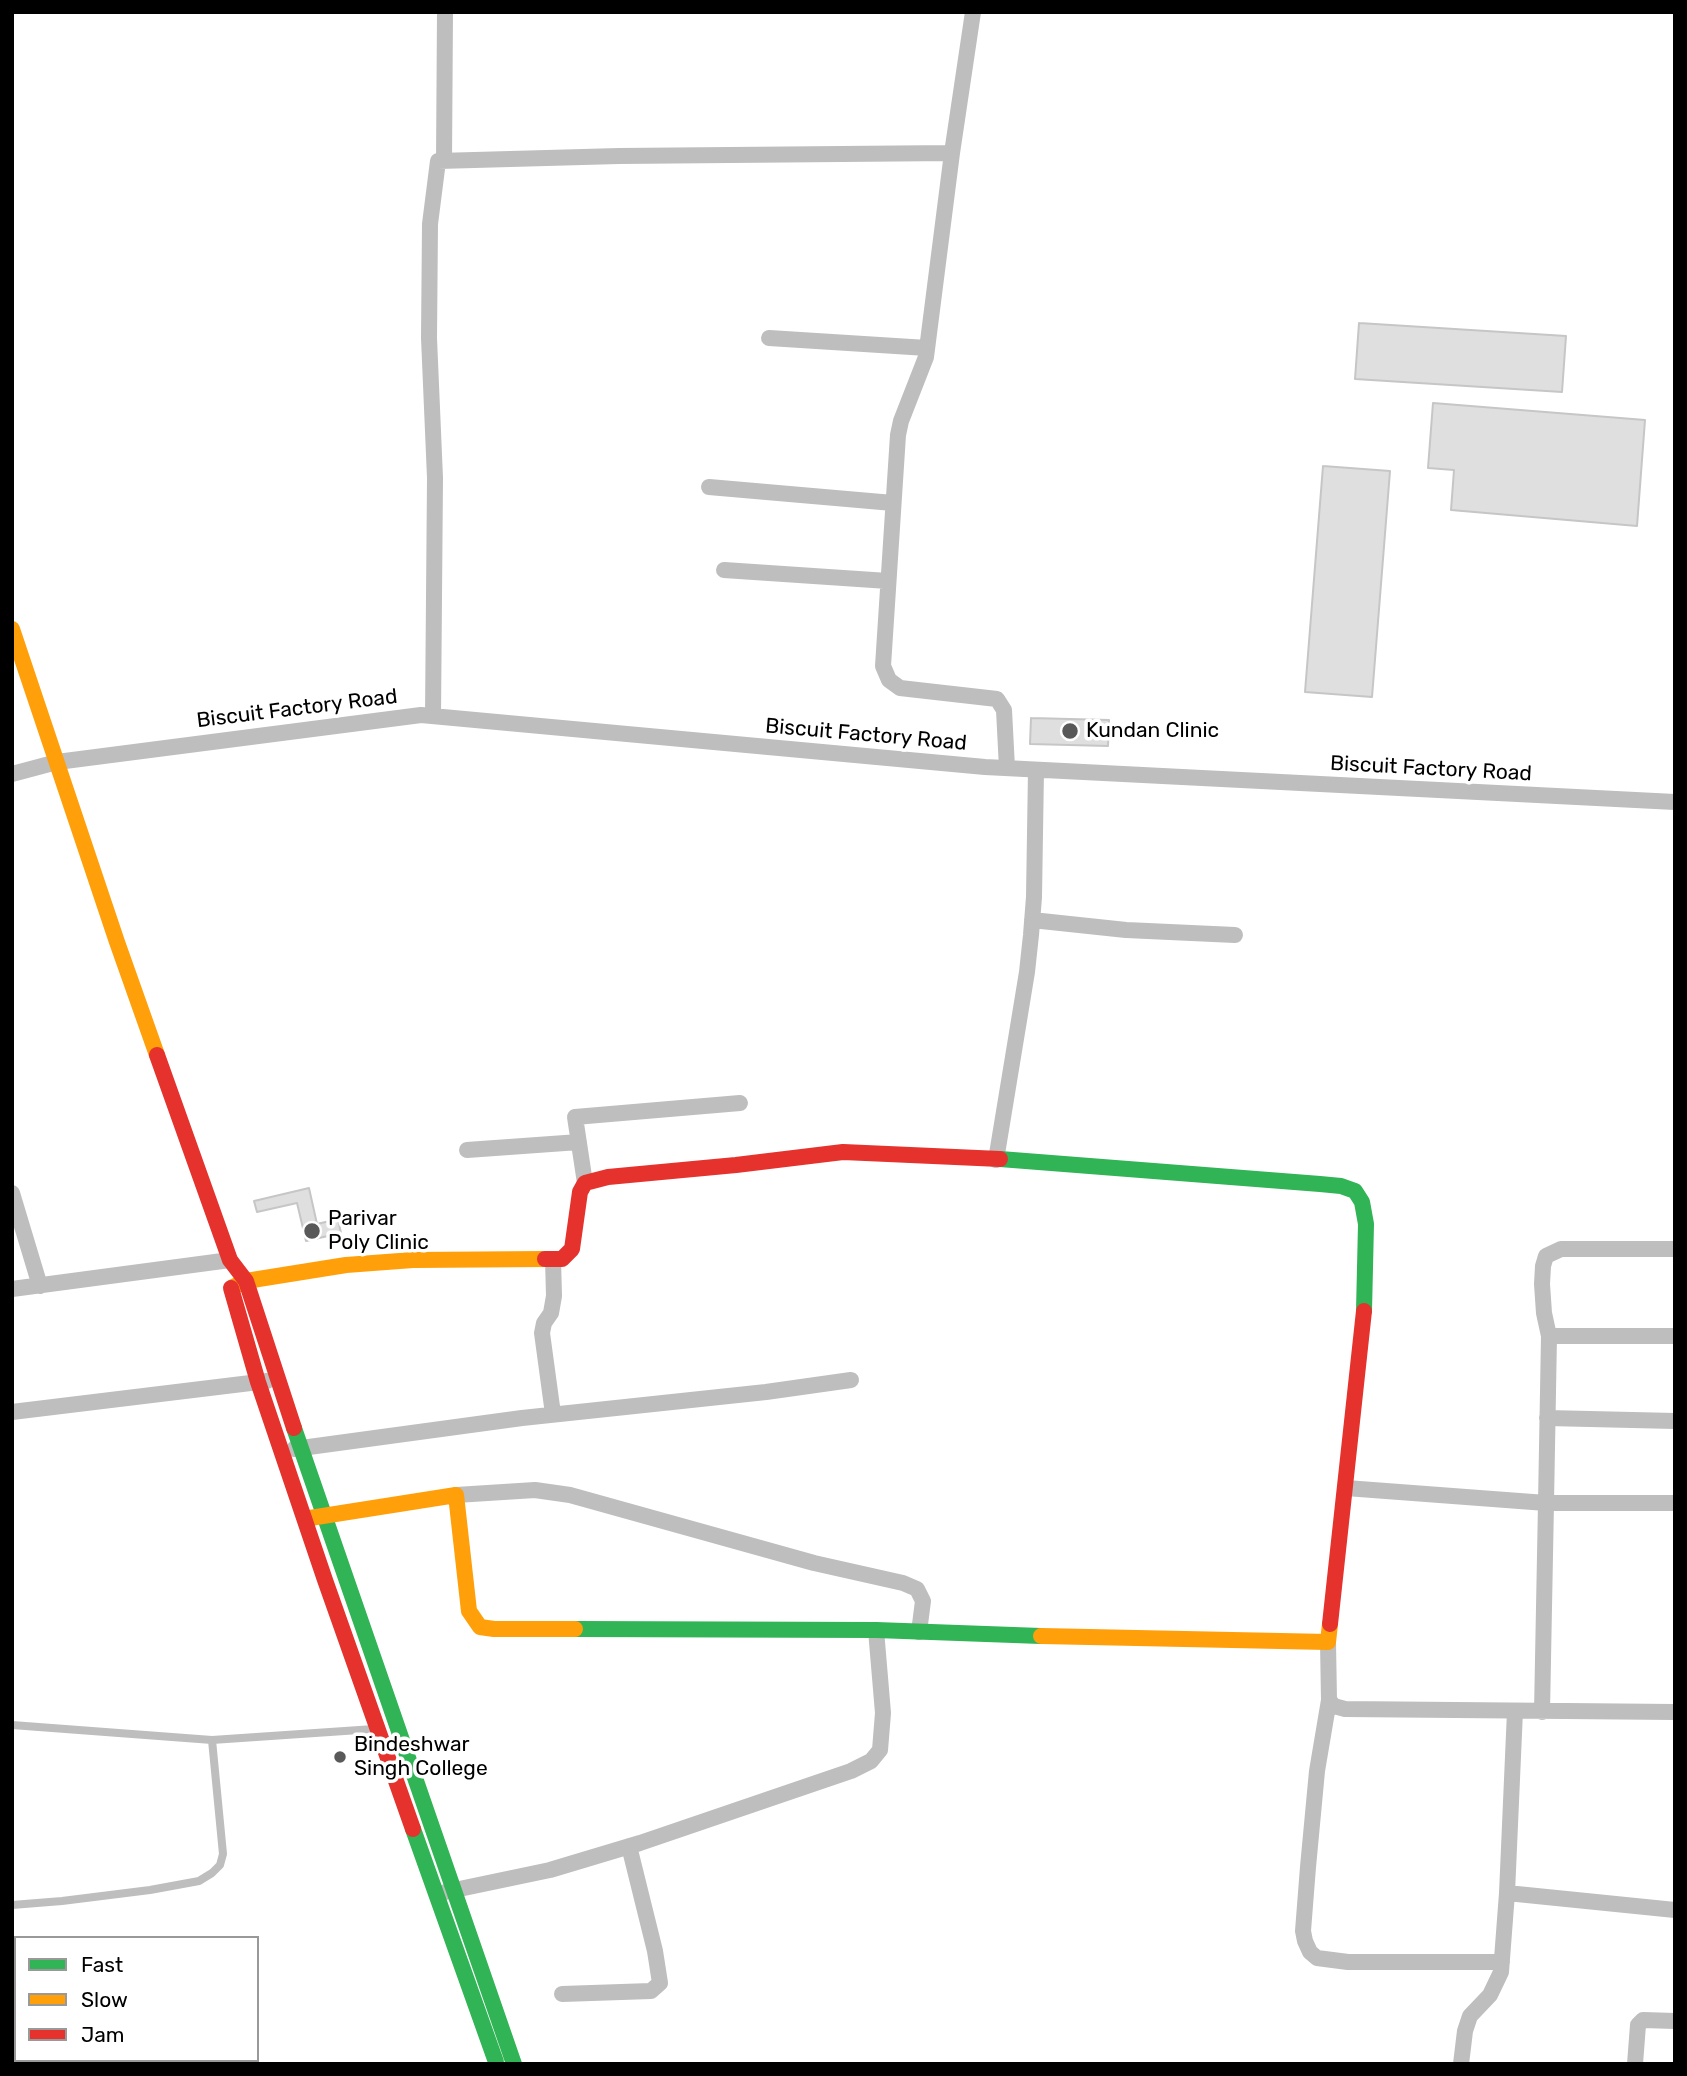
<!DOCTYPE html>
<style>
body{margin:0}
#map{position:relative;width:1687px;height:2076px;overflow:hidden;background:#fff;font-family:Rubik,sans-serif}
canvas{display:block}
.frame{position:absolute;inset:0;border:14px solid #000;pointer-events:none}
.legend{position:absolute;left:14px;top:1936px;width:245px;height:126px;box-sizing:border-box;background:#fff;border:2px solid #999;margin:0;padding:9px 12px;list-style:none;font-size:21px;color:#000}
.legend li{display:flex;align-items:center;gap:14px;height:35px}
.legend b{width:35px;border:2px solid #999}
</style>
<div id="map">
<canvas width="1687" height="2076"></canvas>
<div class="frame"></div>
<ul class="legend">
<li><b style="height:9px;background:#30b455"></b>Fast</li>
<li><b style="height:9px;background:#ff9f0a"></b>Slow</li>
<li><b style="height:9px;background:#e5322d"></b>Jam</li>
</ul>
</div>
<script>
const c = document.querySelector('canvas').getContext('2d');
c.lineJoin = 'round';
function fillPath(path, color) { c.fillStyle = color; c.fill(path, 'evenodd'); }
const poly = rows => new Path2D(rows.map(r => 'M' + r).join(''));
function stroke(path, color, width, dash) { c.strokeStyle = color; c.lineWidth = width; c.lineCap = dash ? 'butt' : 'round'; c.setLineDash(dash || []); c.stroke(path); }
function label(font, color, halo, rows, align = 'center') {
  c.font = font + ' Rubik,sans-serif'; c.lineWidth = 7; c.setLineDash([]); c.textBaseline = 'middle'; c.strokeStyle = halo; c.fillStyle = color; for (const [text, x, y, turn = 0] of rows) {
    c.save(); c.translate(x, y); c.rotate((+turn || 0) * Math.PI / 180); c.textAlign = isNaN(turn) ? turn : align; if (halo) c.strokeText(text, 0, 0); c.fillText(text, 0, 0); c.restore();
  }
}
const building = poly([
 [1359,323,1566,336,1562,392,1355,379,1359,323],
 [1433,403,1645,420,1637,526,1451,510,1454,470,1428,468,1433,403],
 [1323,466,1390,471,1372,697,1305,692,1323,466],
 [1031,718,1109,720,1108,746,1030,744,1031,718],
 [309,1188,317,1224,338,1219,341,1233,306,1241,297,1203,257,1212,254,1201,309,1188]
]);
fillPath(building, '#dfdfdf');
stroke(building, '#c6c6c6', 2);
stroke(poly([
 [12,1725,212,1740,374,1729],
 [12,1905,62,1901,150,1890,199,1881,212,1873,220,1865,223,1854,212,1740]
]), '#bebebe', 8);
stroke(poly([
 [973,12,952,153,926,357,901,421,898,435,883,666,889,680,900,688,997,699,1004,710,1007,768],
 [444,161,445,12],
 [769,338,927,348],
 [709,487,893,503],
 [724,570,888,581],
 [433,716,435,478,429,338,430,224,438,161,619,156,952,153],
 [12,774,57,762,421,715,985,767,1675,802],
 [1032,920,1126,930,1235,935],
 [467,1150,579,1142],
 [996,1160,1027,972,1031,935,1034,897,1036,770],
 [585,1183,575,1117,740,1103],
 [12,1193,40,1286],
 [553,1259,554,1296,551,1313,544,1323,542,1333,553,1414],
 [12,1289,230,1260],
 [1549,1336,1544,1313,1542,1284,1543,1266,1546,1256,1561,1249,1675,1249],
 [12,1412,267,1381],
 [1547,1418,1675,1421],
 [294,1449,522,1418,766,1392,851,1380],
 [1346,1488,1546,1503,1549,1336,1675,1336],
 [456,1495,535,1490,570,1495,814,1563,903,1583,917,1589,923,1601,919,1632],
 [1328,1642,1329,1700,1334,1706,1345,1709,1675,1712],
 [1329,1700,1317,1771,1308,1867,1303,1931,1305,1941,1310,1952,1317,1958,1348,1962,1502,1962],
 [1542,1712,1546,1503,1675,1503],
 [445,1892,550,1870,640,1843,851,1771,871,1761,880,1750,883,1713,876,1630],
 [1507,1893,1675,1910],
 [562,1994,651,1991,660,1983,655,1951,629,1846],
 [1461,2064,1465,2031,1470,2016,1490,1995,1501,1972,1507,1893,1515,1711],
 [1635,2064,1638,2025,1643,2020,1675,2021]
]), '#bebebe', 16);
stroke(poly([
 [1000,1159,1320,1184,1341,1186,1355,1191,1362,1202,1366,1224,1364,1311],
 [294,1428,514,2064],
 [575,1629,876,1630,1041,1636],
 [413,1829,496,2062]
]), '#30b455', 16);
stroke(poly([
 [12,629,117,942,157,1055],
 [233,1287,246,1281,346,1265,413,1260,545,1259],
 [310,1518,456,1495,469,1611,480,1627,494,1629,575,1629],
 [1041,1636,1328,1642,1330,1624]
]), '#ff9f0a', 16);
stroke(poly([
 [157,1055,230,1260,246,1281,294,1428],
 [545,1259,562,1259,572,1249,580,1192,585,1183,608,1177,736,1165,843,1152,1000,1159],
 [231,1288,258,1382,325,1580,413,1829],
 [1330,1624,1364,1311]
]), '#e5322d', 16);
for (const [x, y, r, color] of [
 [1070,731,9,"#595959"],
 [312,1231,9,"#595959"],
 [340,1757,7,"#595959"]
]) { const dot = new Path2D(); dot.arc(x, y, r, 0, 2 * Math.PI); c.fillStyle = color; c.fill(dot); stroke(dot, '#fff', 2.5); }
label('21px', '#000', '#fff', [
 ["Biscuit Factory Road",297,709,-7],
 ["Biscuit Factory Road",866,735,5],
 ["Biscuit Factory Road",1431,769,3]
]);
label('21px', '#000', '#fff', [
 ["Kundan Clinic",1086,731],
 ["Parivar",328,1219],
 ["Poly Clinic",328,1243],
 ["Bindeshwar",354,1745],
 ["Singh College",354,1769]
], 'left');
</script>
